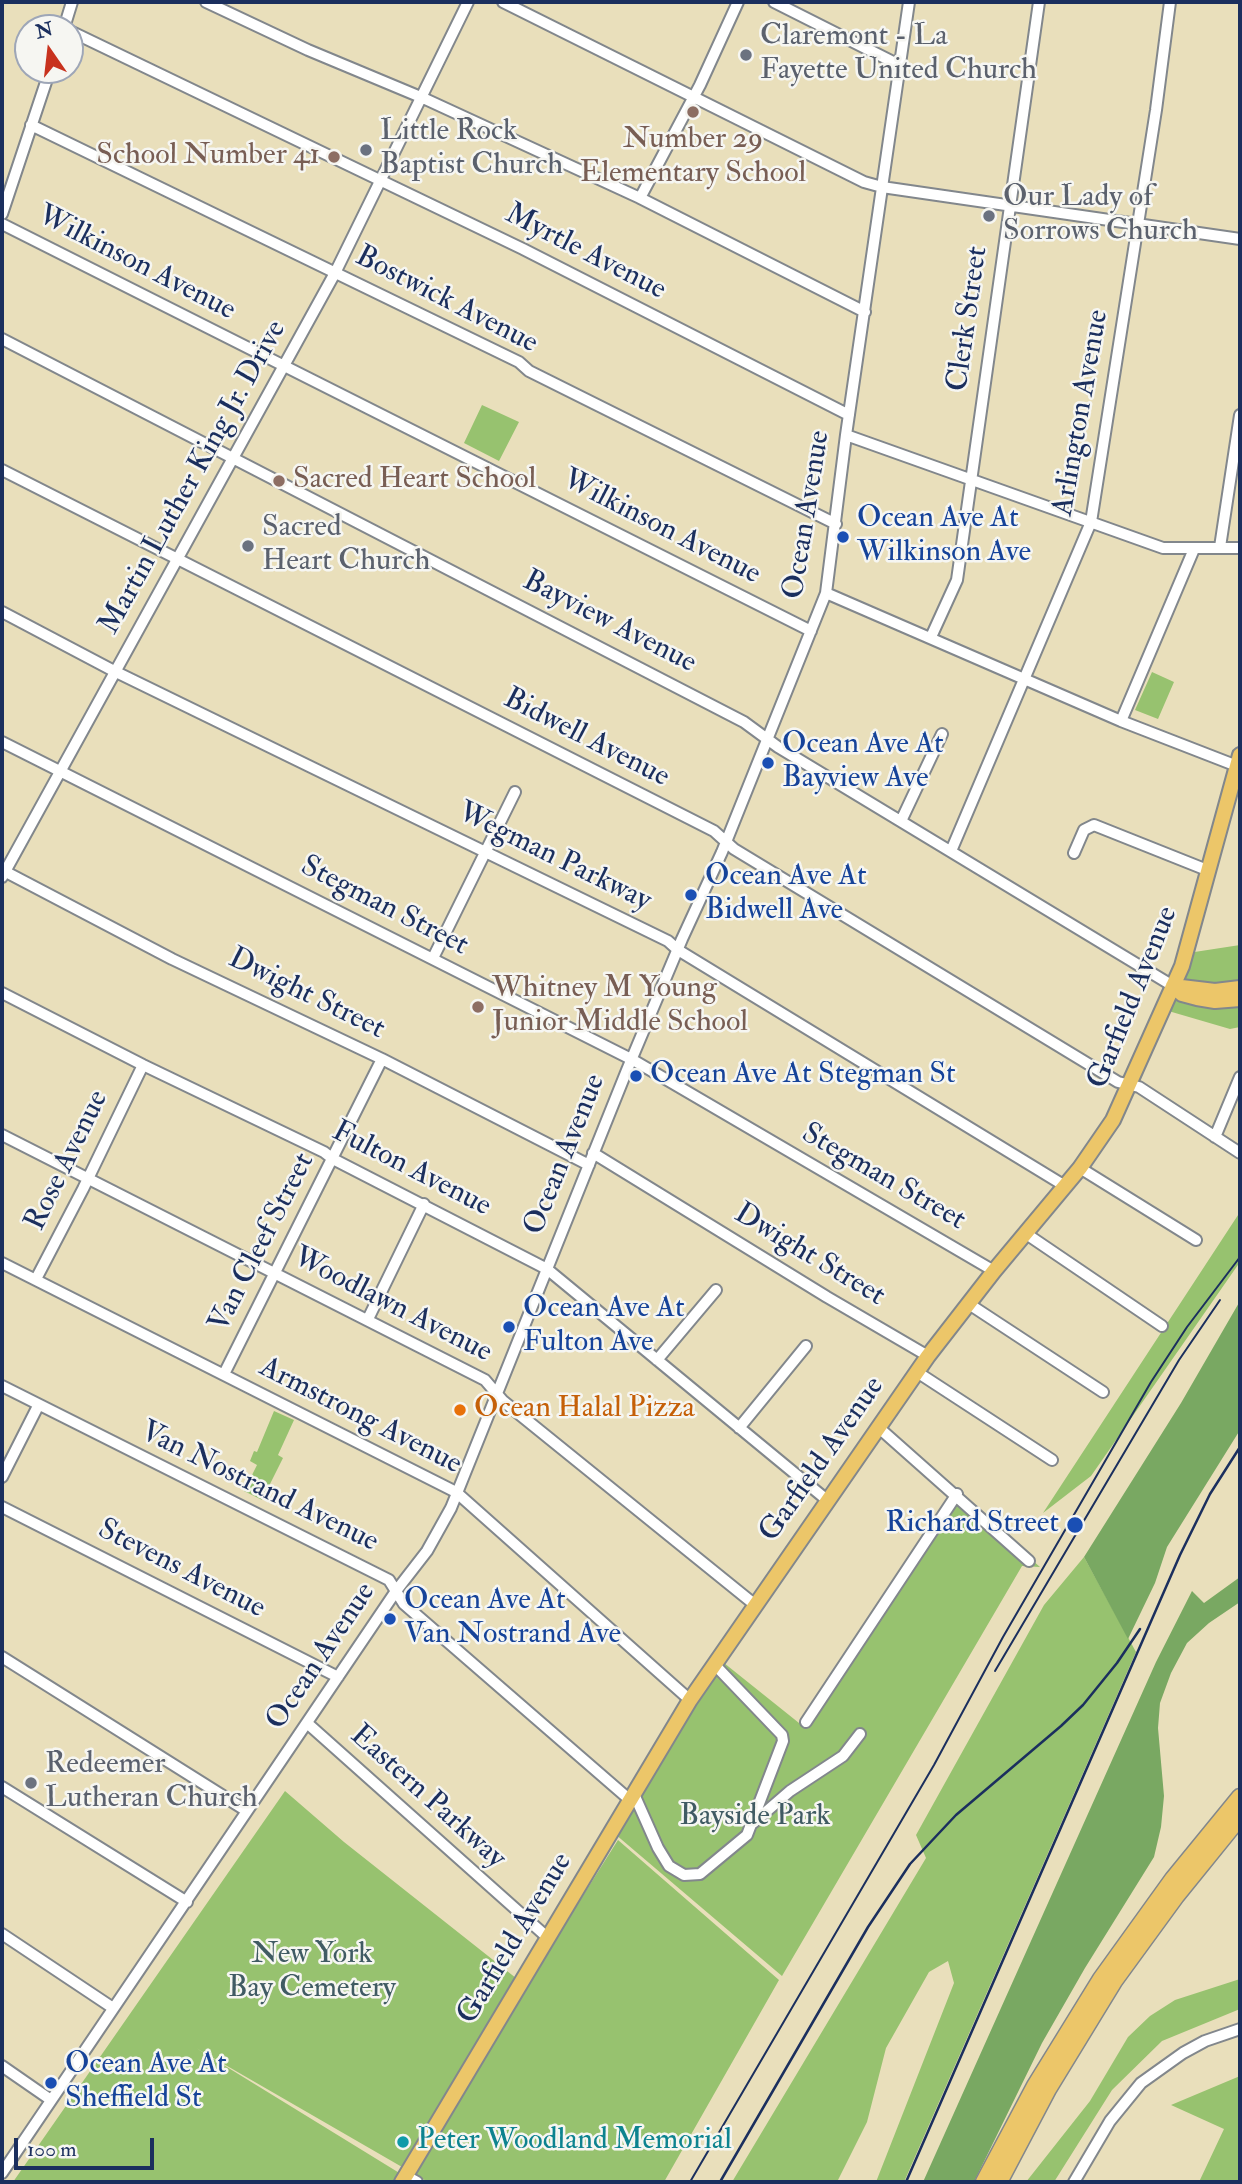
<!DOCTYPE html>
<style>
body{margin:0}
#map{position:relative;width:1242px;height:2184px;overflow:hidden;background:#e9dfbb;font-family:"IM FELL Double Pica",serif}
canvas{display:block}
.frame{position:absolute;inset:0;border:4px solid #1b2f5e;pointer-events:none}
.north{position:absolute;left:14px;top:14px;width:70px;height:70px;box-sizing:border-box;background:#f6f6f2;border:2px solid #9ea6b7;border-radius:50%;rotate:346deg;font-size:19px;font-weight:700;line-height:28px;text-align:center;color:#1b2f5e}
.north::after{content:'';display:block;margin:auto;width:24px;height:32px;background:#c8321e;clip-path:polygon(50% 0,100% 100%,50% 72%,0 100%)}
.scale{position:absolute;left:14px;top:2138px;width:140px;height:32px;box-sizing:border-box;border:4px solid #1b2f5e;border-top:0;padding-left:9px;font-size:21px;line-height:24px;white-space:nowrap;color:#1b2f5e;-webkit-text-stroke:5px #f6f6f2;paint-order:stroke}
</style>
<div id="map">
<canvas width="1242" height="2184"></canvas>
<div class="frame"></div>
<div class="north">N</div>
<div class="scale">100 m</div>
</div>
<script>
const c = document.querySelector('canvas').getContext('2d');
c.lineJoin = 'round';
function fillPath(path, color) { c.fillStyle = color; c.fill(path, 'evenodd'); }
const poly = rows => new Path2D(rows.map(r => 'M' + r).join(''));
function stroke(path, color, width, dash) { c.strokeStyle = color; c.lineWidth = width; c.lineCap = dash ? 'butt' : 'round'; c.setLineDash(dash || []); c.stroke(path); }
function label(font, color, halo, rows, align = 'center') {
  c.font = font + ' "IM FELL Double Pica",serif'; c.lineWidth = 5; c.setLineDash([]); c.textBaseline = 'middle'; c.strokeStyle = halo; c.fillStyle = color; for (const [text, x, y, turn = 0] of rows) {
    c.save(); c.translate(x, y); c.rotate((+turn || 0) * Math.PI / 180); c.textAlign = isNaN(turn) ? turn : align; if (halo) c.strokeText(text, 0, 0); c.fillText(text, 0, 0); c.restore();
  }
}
fillPath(poly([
 [482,405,519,422,499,461,464,443],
 [1152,672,1174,682,1158,719,1135,710],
 [1240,945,1240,1027,1230,1029,1165,1010,1188,953],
 [1240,1212,1240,1262,1091,1476,1043,1513],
 [274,1411,294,1420,278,1455,283,1458,262,1500,244,1491,257,1465,250,1461,254,1451,257,1452],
 [959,1496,1040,1567,1022,1566,782,1976,615,1834,719,1659,804,1727],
 [1084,1557,1136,1652,904,2182,876,2182,954,1983,948,1961,929,1972,886,2048,867,2122,837,2182,732,2182,926,1858,916,1835,1044,1605],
 [285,1791,344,1842,526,1986,618,1840,779,1980,664,2182,428,2182,196,2048,414,2182,13,2182],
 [1240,1979,1240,2009,1162,2041,1112,2090,1054,2182,1026,2182,1090,2101,1128,2037,1150,2016,1175,2000],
 [1240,2076,1240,2182,1199,2182,1224,2129,1171,2105]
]), '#97c26f');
fillPath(poly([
 [1240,1301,1240,1430,1167,1547,1155,1583,1128,1639,1084,1557,1181,1403],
 [1240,1577,1240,1602,1209,1623,1187,1643,1171,1673,1160,1703,1158,1728,1164,1796,1161,1827,1154,1857,1085,1968,1042,2043,974,2182,923,2182,1156,1662,1192,1591,1204,1603]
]), '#79a862');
const minor = poly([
 [206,2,308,50,423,98,640,198,865,312],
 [503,2,864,182,882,187,1240,239],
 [774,2,901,66],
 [64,28,72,2],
 [70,31,523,249,849,415],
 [31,125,519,362,529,371,836,524],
 [640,198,700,85,738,2],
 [2,214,50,70],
 [2,224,811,631],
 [2,339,744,722,778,747,1173,986],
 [846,435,1163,548,1240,548],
 [2,470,714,831,734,849,1118,1082,1139,1087,1240,1153],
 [1220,547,1240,415],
 [826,593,1121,721,1237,766],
 [2,612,114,671,668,941,678,950,1065,1186],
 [931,637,957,580,1039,2],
 [1121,721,1194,549],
 [2,742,633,1060,994,1271],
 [901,821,942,734],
 [951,851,1091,522,1156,110,1170,2],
 [1074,853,1084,830,1094,825,1207,870],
 [2,870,172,959,382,1059,589,1165],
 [2,877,335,273,468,2],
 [433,958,515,792],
 [2,993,143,1065,324,1152,333,1159,547,1269,827,1500],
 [2,1135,485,1380,503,1401,754,1604],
 [1215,1137,1240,1077],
 [593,1153,827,1297,928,1356],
 [1080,1168,1196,1240],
 [1025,1233,1162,1326],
 [2,1263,456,1492,690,1700],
 [36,1279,83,1189,143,1065],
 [969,1304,1103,1392],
 [368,1319,424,1204],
 [657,1360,716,1290],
 [917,1372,1052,1460],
 [224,1374,382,1059],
 [2,1386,389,1580,404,1604,630,1800],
 [878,1427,1029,1561],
 [739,1428,806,1346],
 [2,1477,38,1406],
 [2,1507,338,1677],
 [2,1657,247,1811],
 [806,1722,957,1494],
 [307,1723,547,1937],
 [2,1787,187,1902],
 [634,1794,658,1848,669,1866,684,1875,700,1874,747,1835,783,1741,782,1735,714,1664],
 [753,1823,790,1791,843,1756,860,1734],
 [2,1934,113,2008],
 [2,2066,51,2100],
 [2,2173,396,1591,427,1551,451,1508,627,1070,682,939,722,852,826,593,846,435,909,2],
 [406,2176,417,2182],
 [1074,2182,1110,2121,1141,2083,1183,2053,1205,2041,1240,2029]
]);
const major = poly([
 [1173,986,1182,994,1197,998,1215,1001,1240,999],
 [1173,986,1215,991,1240,988],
 [402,2182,690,1700,928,1356,994,1271,1080,1168,1113,1120,1182,966,1240,755]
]);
const highway = poly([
 [984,2182,1035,2086,1101,1979,1173,1879,1240,1797],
 [999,2182,1048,2089,1114,1981,1176,1896,1240,1817]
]);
stroke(minor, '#82878c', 14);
stroke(major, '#82878c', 18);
stroke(highway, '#82878c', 19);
stroke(minor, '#fff', 10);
stroke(major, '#ecc669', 14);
stroke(highway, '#ecc669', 16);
stroke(poly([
 [995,1671,1179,1360,1220,1300],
 [690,2182,934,1765,1003,1637,1151,1382,1187,1327,1240,1257]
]), '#1b2f5e', 2);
stroke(poly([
 [720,2182,868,1927,910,1864,956,1815,1061,1726,1083,1705,1117,1663,1140,1629],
 [906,2182,1180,1555,1210,1494,1240,1447]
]), '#1b2f5e', 2.5);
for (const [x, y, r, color] of [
 [746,55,7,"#6b7280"],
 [693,112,7,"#8d6e63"],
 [366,150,7,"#6b7280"],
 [334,157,7,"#8d6e63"],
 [989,216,7,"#6b7280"],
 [279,481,7,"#8d6e63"],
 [843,537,7,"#1a4fb4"],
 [248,546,7,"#6b7280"],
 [768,763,7,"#1a4fb4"],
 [691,895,7,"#1a4fb4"],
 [478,1007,7,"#8d6e63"],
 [636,1076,7,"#1a4fb4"],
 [509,1327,7,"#1a4fb4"],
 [460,1410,7,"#e8710a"],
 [1075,1525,9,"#1a4fb4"],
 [390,1619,7,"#1a4fb4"],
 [31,1783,7,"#6b7280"],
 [51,2083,7,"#1a4fb4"],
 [403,2142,7,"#0f9aa8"]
]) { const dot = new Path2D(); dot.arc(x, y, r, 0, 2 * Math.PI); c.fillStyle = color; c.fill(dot); stroke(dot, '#f6f6f2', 2.5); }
label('30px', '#5b616d', '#f6f6f2', [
 ["Claremont - La",760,38],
 ["Fayette United Church",760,72],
 ["Little Rock",380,133],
 ["Baptist Church",380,167],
 ["Our Lady of",1003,199],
 ["Sorrows Church",1003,233],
 ["Sacred",262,529],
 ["Heart Church",262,563],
 ["Redeemer",45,1766],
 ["Lutheran Church",45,1800]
], 'left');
label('30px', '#785e54', '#f6f6f2', [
 ["Number 29",693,141,"center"],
 ["Elementary School",693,175,"center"],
 ["School Number 41",320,157,"right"],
 ["Sacred Heart School",293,481],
 ["Whitney M Young",492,990],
 ["Junior Middle School",492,1024]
], 'left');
label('30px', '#1b2f5e', '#f6f6f2', [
 ["Myrtle Avenue",585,253,27],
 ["Wilkinson Avenue",136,264,27],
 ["Bostwick Avenue",446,301,27],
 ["Clerk Street",969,319,-82],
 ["Arlington Avenue",1082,413,-80],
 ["Martin Luther King Jr. Drive",194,478,-61],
 ["Ocean Avenue",808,515,-81],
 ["Wilkinson Avenue",661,528,27],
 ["Bayview Avenue",609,623,27],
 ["Bidwell Avenue",586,739,27],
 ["Wegman Parkway",554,858,26],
 ["Stegman Street",384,907,27],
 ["Dwight Street",306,995,26],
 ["Garfield Avenue",1134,998,-68],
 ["Ocean Avenue",566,1155,-68],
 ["Rose Avenue",68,1161,-64],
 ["Fulton Avenue",411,1170,27],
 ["Stegman Street",883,1178,30],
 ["Van Cleef Street",263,1243,-63],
 ["Dwight Street",809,1256,31],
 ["Woodlawn Avenue",392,1306,27],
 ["Armstrong Avenue",360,1417,27],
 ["Garfield Avenue",823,1460,-55],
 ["Van Nostrand Avenue",259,1488,26],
 ["Stevens Avenue",181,1570,27],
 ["Ocean Avenue",322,1657,-56],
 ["Eastern Parkway",427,1798,42],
 ["Garfield Avenue",516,1939,-59]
]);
label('30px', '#164399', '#f6f6f2', [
 ["Ocean Ave At",857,520],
 ["Wilkinson Ave",857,554],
 ["Ocean Ave At",782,746],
 ["Bayview Ave",782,780],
 ["Ocean Ave At",705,878],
 ["Bidwell Ave",705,912],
 ["Ocean Ave At Stegman St",650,1076],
 ["Ocean Ave At",523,1310],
 ["Fulton Ave",523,1344],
 ["Richard Street",1059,1525,"right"],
 ["Ocean Ave At",404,1602],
 ["Van Nostrand Ave",404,1636],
 ["Ocean Ave At",65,2066],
 ["Sheffield St",65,2100]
], 'left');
label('30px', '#c56008', '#f6f6f2', [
 ["Ocean Halal Pizza",474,1410]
], 'left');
label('30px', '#405b63', '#f6f6f2', [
 ["Bayside Park",755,1818],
 ["New York",312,1956],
 ["Bay Cemetery",312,1990]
]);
label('30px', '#0d838f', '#f6f6f2', [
 ["Peter Woodland Memorial",417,2142]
], 'left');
</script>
